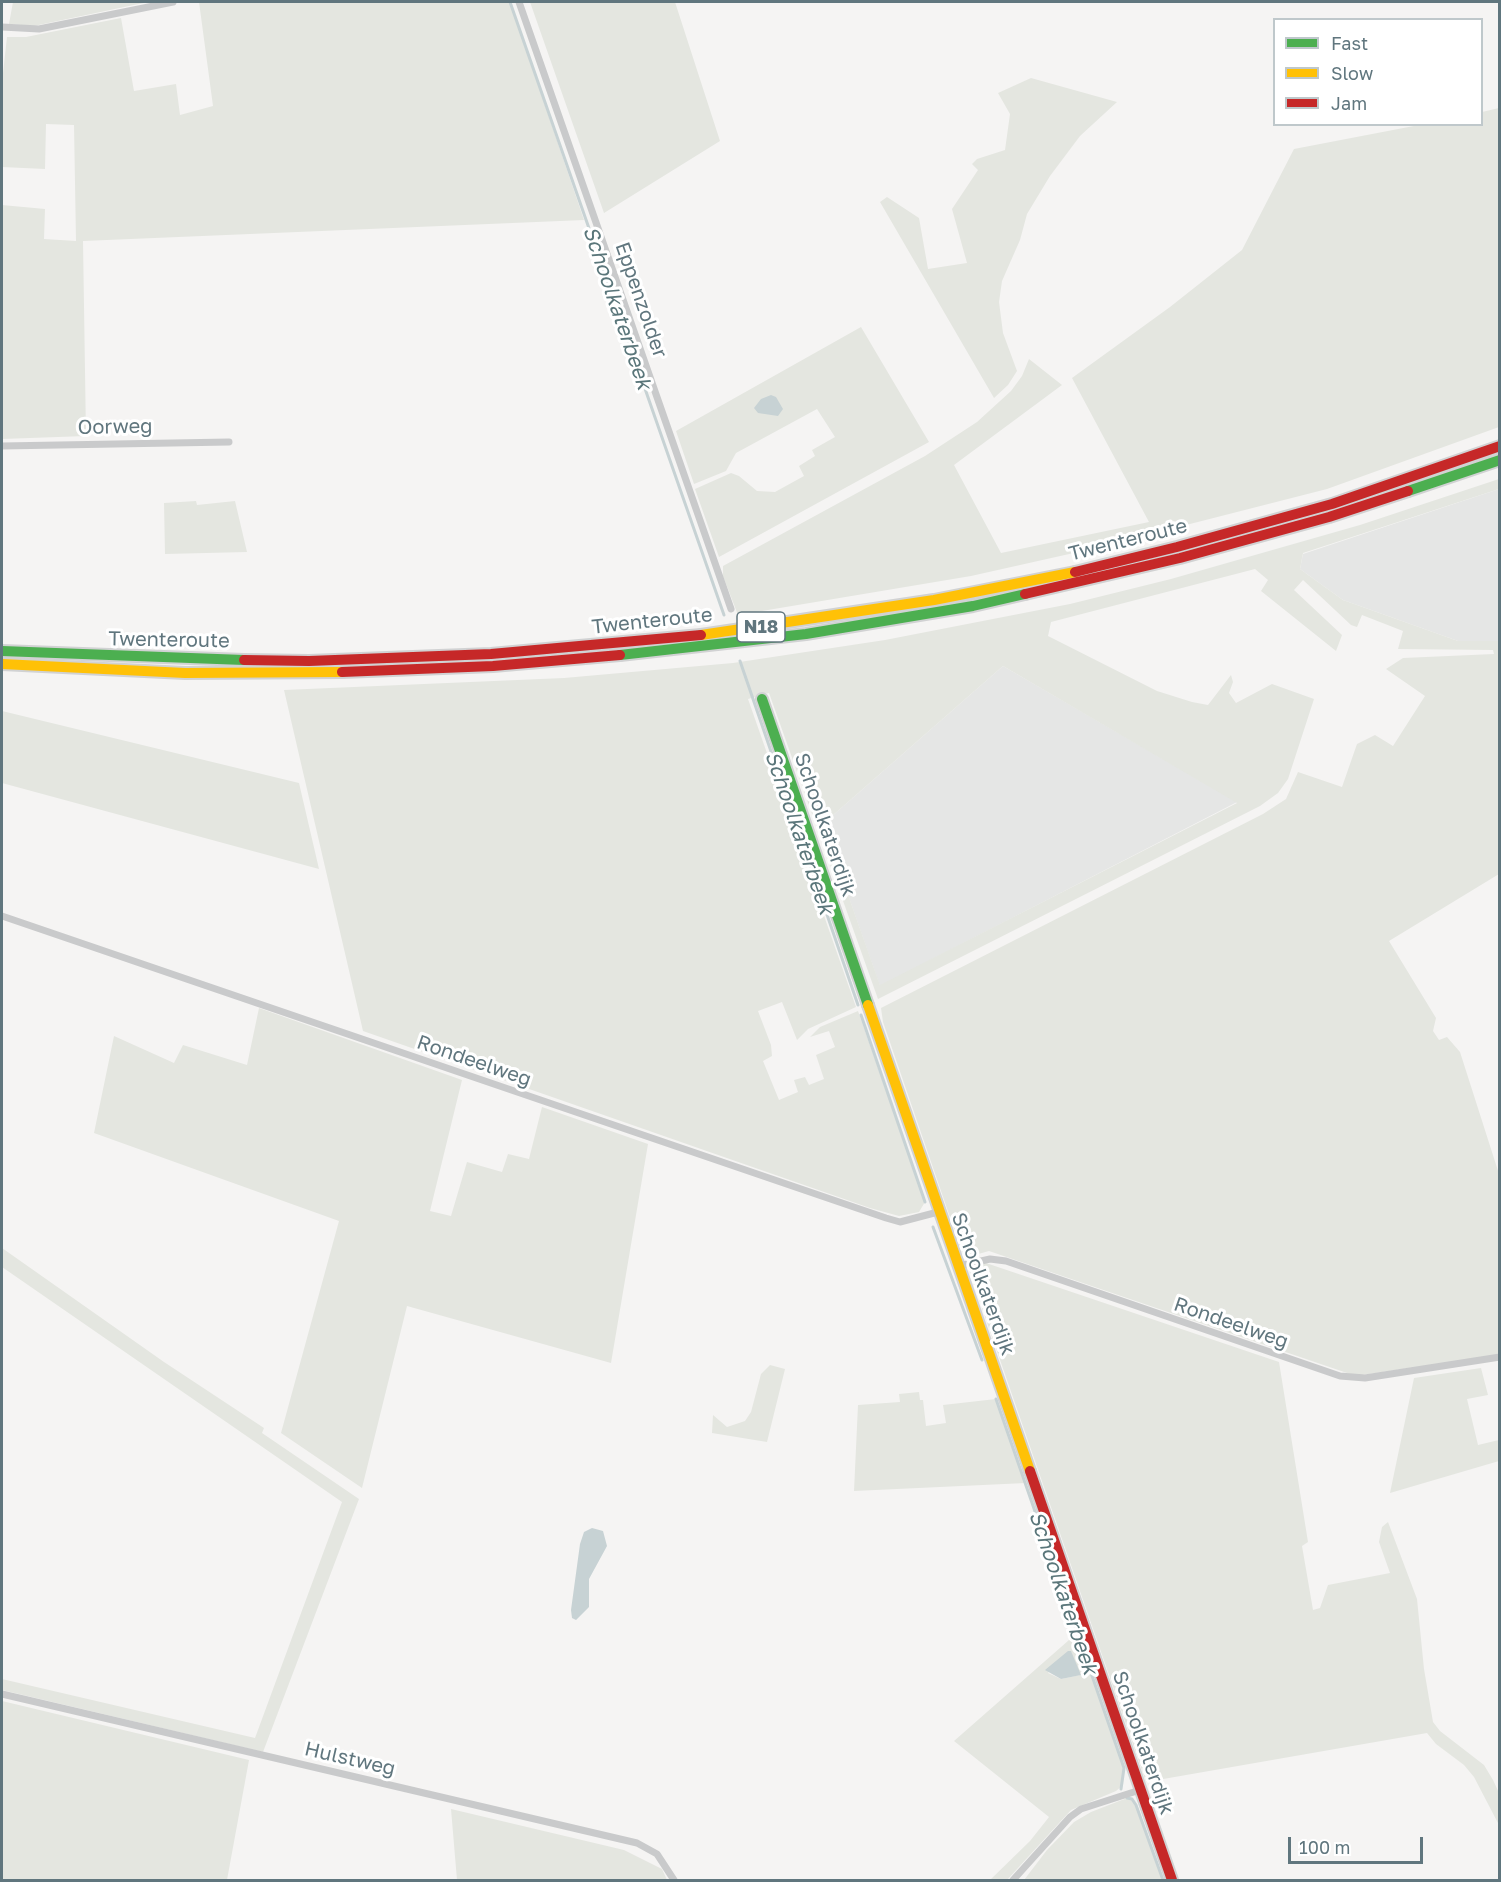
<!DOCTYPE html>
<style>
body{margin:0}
#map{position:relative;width:1501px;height:1882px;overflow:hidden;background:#f5f4f3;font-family:"Golos Text",sans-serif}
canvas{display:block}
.frame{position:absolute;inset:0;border:3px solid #60767e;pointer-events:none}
.legend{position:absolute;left:1273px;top:18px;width:210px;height:108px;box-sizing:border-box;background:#fff;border:2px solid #bfc8cb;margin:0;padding:8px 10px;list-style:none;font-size:18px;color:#60767e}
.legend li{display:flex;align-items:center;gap:12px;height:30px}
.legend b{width:30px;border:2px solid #bfc8cb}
.scale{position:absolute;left:1288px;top:1837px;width:135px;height:27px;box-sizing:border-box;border:3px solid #60767e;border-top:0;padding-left:8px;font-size:18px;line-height:21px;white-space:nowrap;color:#60767e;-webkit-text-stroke:4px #fff;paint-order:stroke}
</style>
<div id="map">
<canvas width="1501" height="1882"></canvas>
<div class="frame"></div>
<ul class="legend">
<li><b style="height:8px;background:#4caf50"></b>Fast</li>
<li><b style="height:8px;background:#ffc107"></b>Slow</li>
<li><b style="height:8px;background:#c62828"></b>Jam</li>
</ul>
<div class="scale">100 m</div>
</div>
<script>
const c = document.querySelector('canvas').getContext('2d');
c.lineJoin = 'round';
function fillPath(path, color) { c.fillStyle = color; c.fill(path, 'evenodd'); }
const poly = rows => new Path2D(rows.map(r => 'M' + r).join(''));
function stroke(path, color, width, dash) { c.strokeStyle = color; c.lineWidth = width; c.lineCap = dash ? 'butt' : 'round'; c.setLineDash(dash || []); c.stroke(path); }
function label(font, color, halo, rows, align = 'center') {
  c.font = font + ' "Golos Text",sans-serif'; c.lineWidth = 6; c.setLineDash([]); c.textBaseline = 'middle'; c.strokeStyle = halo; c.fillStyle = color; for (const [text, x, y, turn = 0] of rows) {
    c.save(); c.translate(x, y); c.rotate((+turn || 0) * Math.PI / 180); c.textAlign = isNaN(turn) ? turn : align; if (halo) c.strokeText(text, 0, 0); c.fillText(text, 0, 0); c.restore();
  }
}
fillPath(poly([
 [1499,489,1499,641,1458,641,1343,600,1300,569,1303,554],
 [1003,666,1237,802,880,986,823,824]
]), '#e5e6e5');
fillPath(poly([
 [13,2,148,2,34,26,9,24],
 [199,2,510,2,584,220,83,241,86,436,2,439,2,205,45,209,44,239,76,241,74,125,46,124,45,169,2,167,2,82,7,37,26,37,121,18,134,91,176,84,180,115,213,106],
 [530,2,675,2,720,141,604,213],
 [1031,78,1117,102,1080,136,1050,176,1027,214,1020,240,1002,281,999,302,1003,333,1017,371,1008,385,994,398,880,202,887,197,919,218,928,269,967,263,952,209,978,170,972,164,977,159,1005,150,1010,114,998,93],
 [1499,108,1499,427,1327,489,1096,548,971,576,738,615,723,576,723,566,925,456,977,422,1011,391,1022,376,1029,359,1062,385,954,465,1001,553,1149,522,1072,378,1170,307,1242,250,1294,149,1419,125,1482,124,1482,112],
 [861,327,929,442,719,557,695,489,731,473,739,476,757,491,775,492,804,476,799,466,815,456,812,450,835,437,817,409,736,453,726,471,694,484,676,431],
 [1499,479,1499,489,1303,553,1300,569,1343,600,1458,641,1499,641,1499,874,1389,941,1436,1018,1433,1031,1439,1040,1447,1037,1460,1052,1499,1174,1499,1355,1362,1375,1350,1374,989,1251,964,1258,883,1022,881,1008,1263,814,1286,799,1298,772,1342,787,1357,744,1375,735,1393,746,1425,696,1386,669,1403,658,1494,654,1493,650,1398,649,1403,631,1362,615,1357,627,1351,625,1303,580,1294,590,1342,635,1336,651,1261,591,1268,580,1255,569,1051,622,1048,636,1157,691,1192,702,1208,705,1231,675,1233,682,1229,693,1236,703,1272,684,1314,699,1288,779,1278,793,1260,806,878,999,769,693,748,699,856,1007,808,1029,797,1040,782,1002,758,1011,771,1045,772,1056,763,1061,779,1100,798,1092,794,1080,805,1077,809,1085,824,1079,816,1055,835,1047,829,1031,810,1037,820,1027,858,1011,925,1202,919,1212,899,1216,870,1208,363,1031,284,690,564,678,733,663,885,640,1070,604,1171,579,1360,525],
 [1003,666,1237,803,880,985,823,824],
 [196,501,197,505,235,501,247,552,165,554,164,503],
 [2,711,299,783,319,869,2,783],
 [259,1008,462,1080,430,1211,451,1216,467,1162,502,1172,508,1154,529,1159,542,1107,648,1144,611,1363,407,1306,362,1488,281,1433,339,1221,94,1133,114,1036,174,1063,183,1045,247,1065],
 [2,1248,164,1362,264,1428,262,1433,359,1499,263,1752,2,1690,2,1679,255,1738,342,1502,2,1267],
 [983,1262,1279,1362,1308,1542,1302,1546,1313,1610,1320,1608,1328,1585,1390,1573,1379,1542,1382,1527,1388,1522,1417,1599,1424,1669,1433,1722,1440,1731,1484,1765,1493,1780,1499,1793,1499,1825,1474,1777,1464,1765,1436,1744,1427,1733,1146,1782,971,1276,970,1266],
 [770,1365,785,1369,767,1442,712,1433,713,1415,727,1427,745,1421,751,1412,761,1374],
 [1481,1368,1488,1395,1467,1399,1478,1445,1499,1440,1499,1461,1390,1493,1414,1378],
 [919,1392,920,1400,923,1400,926,1426,946,1423,943,1405,996,1399,1026,1483,854,1491,858,1405,900,1402,899,1394],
 [1077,1633,1124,1768,1123,1785,1116,1791,1071,1810,1007,1880,990,1880,1030,1841,1049,1817,954,1741],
 [1069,1651,1071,1652,1080,1675,1061,1679,1048,1673],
 [2,1701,249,1760,227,1880,2,1880],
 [1127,1798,1132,1799,1136,1805,1163,1880,1024,1880,1047,1850,1074,1822,1091,1812],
 [451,1809,624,1850,662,1869,667,1880,457,1880]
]), '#e4e6e0');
fillPath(poly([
 [771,395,776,397,783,409,778,416,758,413,754,408,761,399],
 [592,1528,603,1531,607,1546,589,1579,589,1607,576,1620,572,1618,571,1610,580,1544,584,1532],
 [1068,1651,1071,1651,1081,1675,1061,1679,1045,1670]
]), '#c7d2d4');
stroke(poly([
 [510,2,724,615],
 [740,661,858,1005],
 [861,1015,925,1202],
 [933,1227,982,1360],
 [996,1399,1124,1768,1121,1789],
 [1127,1798,1132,1799,1136,1805,1163,1880]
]), '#c7d2d4', 3);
const fast = poly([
 [1408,491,1500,460],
 [2,651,244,660],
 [620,655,806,634,973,606,1025,594],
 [762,699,868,1005]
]);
const slow = poly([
 [701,635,934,600,1075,572],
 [2,664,185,673,342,672],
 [868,1005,1030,1471]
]);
const jam = poly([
 [1075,572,1177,547,1332,504,1500,446],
 [1025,594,1180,558,1329,517,1408,491],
 [244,660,309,661,491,654,701,635],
 [342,672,493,666,620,655],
 [1030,1471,1172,1880]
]);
stroke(fast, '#d1d2d3', 14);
stroke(slow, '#d1d2d3', 14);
stroke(jam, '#d1d2d3', 14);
stroke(poly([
 [519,2,731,609],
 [2,27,39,29,173,2],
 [2,446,229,442],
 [2,916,886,1218,900,1222,938,1212],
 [959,1266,990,1259,1006,1261,1340,1376,1365,1378,1500,1357],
 [2,1694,637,1843,657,1854,674,1880],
 [1013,1880,1070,1817,1081,1809,1140,1790]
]), '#c9cacb', 7);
stroke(fast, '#4caf50', 10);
stroke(slow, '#ffc107', 10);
stroke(jam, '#c62828', 10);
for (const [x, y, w] of [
 [761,627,48]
]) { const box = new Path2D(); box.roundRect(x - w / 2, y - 15, w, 30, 4.5); c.fillStyle = '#fff'; c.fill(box); stroke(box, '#60767e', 1.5); }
label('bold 18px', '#60767e', null, [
 ["N18",761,627]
]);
label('20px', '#60767e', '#fff', [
 ["Eppenzolder",641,300,71],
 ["Oorweg",115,427,-1],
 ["Twenteroute",1128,540,-14],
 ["Twenteroute",652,621,-6],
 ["Twenteroute",169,640,1],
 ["Schoolkaterdijk",825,825,71],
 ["Rondeelweg",474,1061,19],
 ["Schoolkaterdijk",983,1284,70],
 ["Rondeelweg",1231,1323,19],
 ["Schoolkaterdijk",1143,1743,71],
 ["Hulstweg",350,1759,13]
]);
label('italic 21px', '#5a767a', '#fff', [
 ["Schoolkaterbeek",617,308,71],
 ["Schoolkaterbeek",799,833,71],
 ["Schoolkaterbeek",1063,1593,71]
]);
</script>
